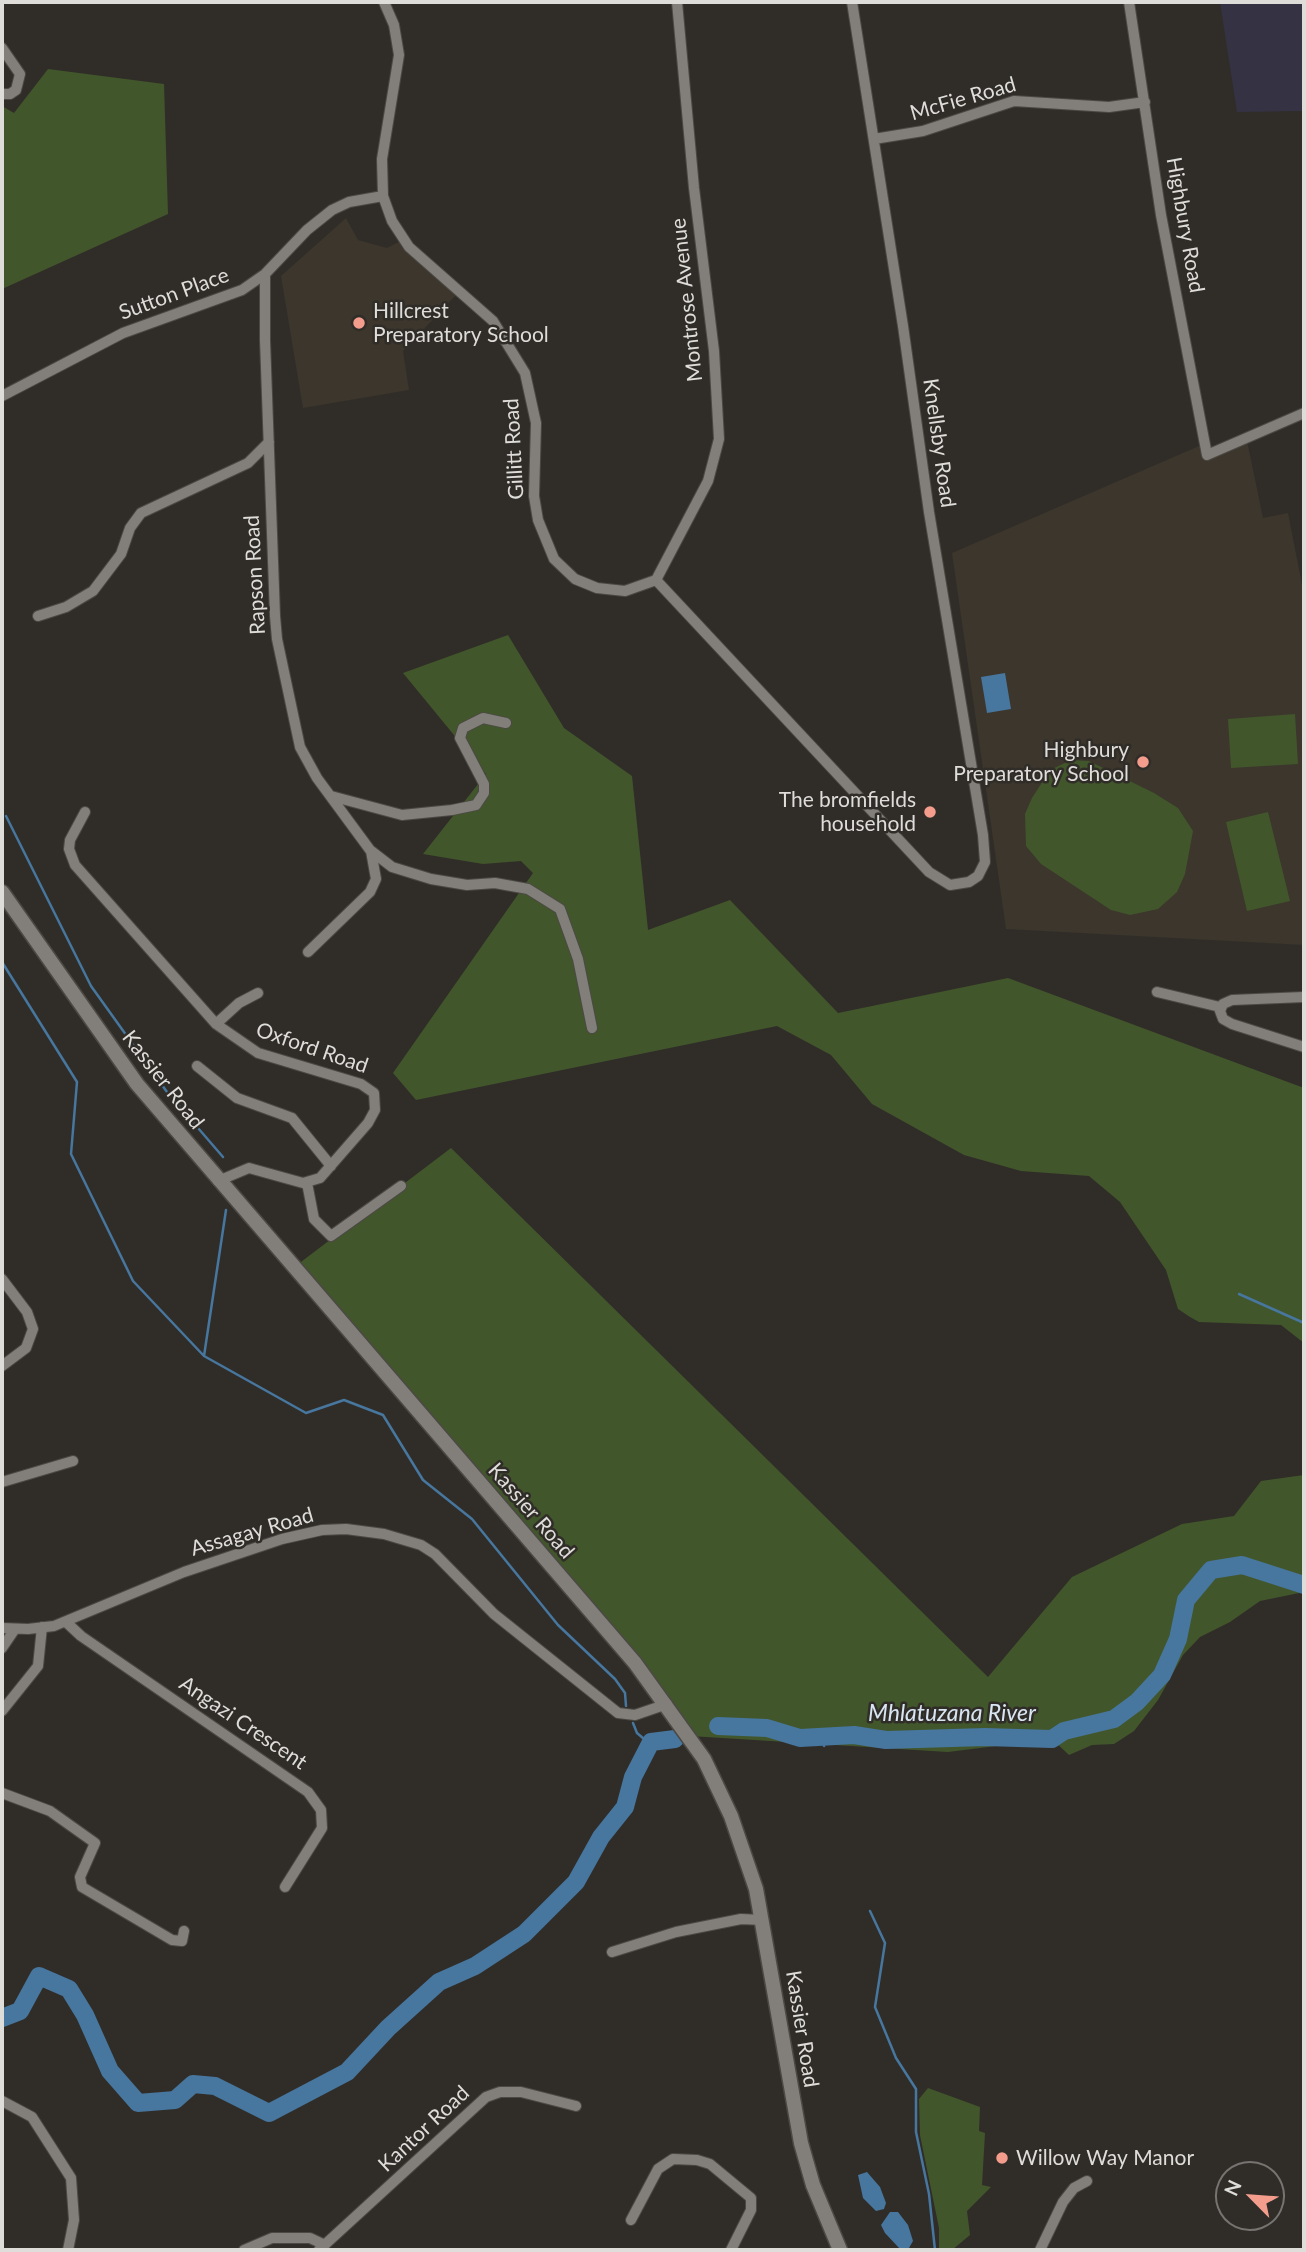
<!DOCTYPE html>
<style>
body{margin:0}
#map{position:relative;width:1306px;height:2252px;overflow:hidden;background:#302d29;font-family:Lato,sans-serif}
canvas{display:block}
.frame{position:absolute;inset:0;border:4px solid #dfddda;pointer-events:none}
.north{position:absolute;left:1215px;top:2161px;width:70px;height:70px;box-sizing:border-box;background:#302d29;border:2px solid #767370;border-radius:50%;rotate:295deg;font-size:19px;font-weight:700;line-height:28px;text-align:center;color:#dfddda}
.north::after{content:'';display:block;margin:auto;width:24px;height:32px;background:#f49d8c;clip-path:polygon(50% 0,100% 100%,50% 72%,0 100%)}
</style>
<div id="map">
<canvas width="1306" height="2252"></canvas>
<div class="frame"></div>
<div class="north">N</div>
</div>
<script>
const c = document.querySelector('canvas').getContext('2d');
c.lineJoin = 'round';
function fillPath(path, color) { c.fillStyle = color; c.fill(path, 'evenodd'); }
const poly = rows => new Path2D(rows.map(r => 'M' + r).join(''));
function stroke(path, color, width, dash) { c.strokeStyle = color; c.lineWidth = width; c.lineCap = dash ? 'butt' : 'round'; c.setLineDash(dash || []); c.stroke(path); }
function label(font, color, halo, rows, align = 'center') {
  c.font = font + ' Lato,sans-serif'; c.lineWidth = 5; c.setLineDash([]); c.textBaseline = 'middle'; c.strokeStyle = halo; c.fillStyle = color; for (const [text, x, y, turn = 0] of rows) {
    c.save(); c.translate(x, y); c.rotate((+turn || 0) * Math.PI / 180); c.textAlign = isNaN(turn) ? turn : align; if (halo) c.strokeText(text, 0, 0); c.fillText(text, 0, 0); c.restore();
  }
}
fillPath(poly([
 [1220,2,1304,2,1304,111,1237,112]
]), '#353244');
fillPath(poly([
 [346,218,358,240,387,248,401,241,457,294,403,351,409,390,303,408,281,276],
 [1246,436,1263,518,1288,513,1304,595,1304,945,1006,929,952,553,1206,443,1206,454]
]), '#3c362c');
fillPath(poly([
 [48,69,164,84,168,214,2,289,2,106,14,113],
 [508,635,564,728,632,776,648,930,730,900,838,1013,1008,978,1304,1088,1304,1343,1281,1325,1199,1322,1190,1317,1178,1309,1166,1270,1120,1202,1089,1176,1021,1171,964,1155,872,1104,831,1055,777,1026,416,1100,393,1073,533,873,521,861,483,864,423,854,486,774,403,673],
 [1295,714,1298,764,1231,768,1228,719],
 [1071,760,1089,761,1154,793,1178,808,1193,831,1185,874,1177,892,1158,909,1130,915,1111,910,1041,864,1026,846,1025,814,1032,798,1050,770],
 [1268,812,1290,901,1247,911,1226,822],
 [451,1148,988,1677,1072,1577,1182,1524,1234,1516,1261,1481,1304,1475,1304,1592,1260,1601,1230,1622,1200,1637,1183,1655,1158,1700,1134,1731,1114,1744,1092,1745,1069,1755,1052,1739,948,1752,690,1736,293,1268],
 [928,2088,980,2107,979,2131,985,2133,982,2185,991,2187,967,2211,970,2235,952,2250,939,2250,939,2228,920,2135,919,2099]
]), '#42562b');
fillPath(poly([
 [1005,673,1011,709,987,713,981,677],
 [867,2172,880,2187,886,2203,884,2209,876,2211,863,2198,858,2175],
 [890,2212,898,2212,908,2225,913,2241,909,2248,900,2249,885,2233,881,2225]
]), '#47769e');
stroke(poly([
 [6,816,91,986,167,1092,223,1157],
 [2,962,77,1082,71,1154,133,1281,204,1356,306,1413,344,1400,383,1415,423,1480,472,1519,558,1625,615,1679,625,1693,626,1706],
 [1239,1294,1304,1323],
 [204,1356,226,1210],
 [633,1723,637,1733,650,1744],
 [823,1736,824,1746],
 [870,1911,885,1943,875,2007,896,2058,916,2089,916,2132,929,2194,935,2250],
 [269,2113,269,2110]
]), '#47769e', 2.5);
stroke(poly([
 [718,1726,767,1728,800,1738,854,1735,886,1740,985,1737,1052,1739,1064,1731,1114,1719,1137,1702,1162,1675,1178,1639,1186,1600,1211,1570,1242,1565,1304,1585],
 [2,2018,20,2011,39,1976,69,1989,85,2015,110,2071,138,2103,175,2100,193,2084,215,2086,269,2113,347,2072,388,2028,439,1982,475,1966,524,1934,576,1882,601,1837,625,1807,633,1777,651,1742,675,1739]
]), '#47769e', 18);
const street = poly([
 [384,2,394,25,399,55,382,159,383,196,392,221,409,247,493,321,525,373,536,423,534,496,538,520,554,559,575,579,597,588,625,591,656,580],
 [1129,2,1161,215,1207,455,1304,413],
 [2,48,20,74,16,90,10,94,2,94],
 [874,139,923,131,1014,101,1109,107,1145,102],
 [265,274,265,340,275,616,277,639,300,747,317,778,370,850,392,867,431,879,467,885,495,883,528,889,560,909,578,959,592,1028],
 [2,396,123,333,242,290,265,274,307,230,332,210,349,202,383,196],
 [656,580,929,872,950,885,969,882,978,876,985,862,983,835,929,512,903,326,852,2],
 [656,580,708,481,719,439,714,351,694,188,677,2],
 [38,616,66,607,93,591,121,554,130,528,141,513,248,463,269,442],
 [331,796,402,815,452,810,476,805,484,793,484,784,460,738,463,728,483,718,506,723],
 [85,812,70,840,69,849,75,865,216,1024,258,1053,361,1084,374,1093,375,1110,368,1123,320,1178,303,1183,249,1168,218,1181],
 [308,952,370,892,376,879,371,851],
 [1157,992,1220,1007],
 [1304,997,1232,1000,1223,1004,1220,1011,1223,1019,1232,1024,1304,1047],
 [216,1024,239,1003,258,993],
 [197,1066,237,1098,292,1118,331,1166],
 [307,1183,314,1219,331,1236,401,1186],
 [2,1279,27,1312,33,1329,26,1348,2,1366],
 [2,1482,73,1461],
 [66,1622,81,1636,308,1792,321,1810,322,1828,285,1887],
 [2,1628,28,1629,54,1626,184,1572,282,1539,322,1530,346,1529,384,1534,421,1545,435,1554,494,1614,618,1713,635,1715,667,1704],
 [2,1648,15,1629],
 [2,1711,38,1666,42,1627],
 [2,1793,50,1811,95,1843,80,1877,82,1887,172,1940,182,1941,184,1931],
 [612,1952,676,1932,741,1919,763,1920],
 [2,2101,32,2117,71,2178,74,2220,68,2250],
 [631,2220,658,2169,673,2159,697,2160,710,2164,751,2198,751,2210,731,2250],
 [244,2250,272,2238,310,2238,325,2245],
 [319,2250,486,2097,500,2092,521,2092,576,2106],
 [1040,2250,1063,2202,1074,2188,1087,2181]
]);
const secondary = poly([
 [2,892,137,1084,635,1663,704,1759,731,1816,756,1889,801,2143,813,2185,840,2250]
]);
stroke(street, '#4c4945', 12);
stroke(secondary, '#4c4945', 17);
stroke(street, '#827f7a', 10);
stroke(secondary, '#827f7a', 14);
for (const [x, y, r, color] of [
 [359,323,7,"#f49d8c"],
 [1143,762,7,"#f49d8c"],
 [930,812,7,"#f49d8c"],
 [1002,2158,7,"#f49d8c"]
]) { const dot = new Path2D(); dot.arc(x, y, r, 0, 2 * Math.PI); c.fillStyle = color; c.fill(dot); stroke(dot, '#302d29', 2.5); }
label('21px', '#dfddda', '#302d29', [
 ["McFie Road",963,99,-16],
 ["Highbury Road",1185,225,80],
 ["Sutton Place",174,294,-20],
 ["Montrose Avenue",687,300,-96],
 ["Knellsby Road",939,443,82],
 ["Gillitt Road",514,449,-93],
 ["Rapson Road",255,575,-93],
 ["Oxford Road",312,1048,19],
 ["Kassier Road",163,1080,52],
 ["Kassier Road",531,1511,49],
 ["Assagay Road",252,1532,-16],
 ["Angazi Crescent",243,1723,34],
 ["Kassier Road",802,2029,81],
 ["Kantor Road",424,2129,-43]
]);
label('21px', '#dfddda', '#302d29', [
 ["Hillcrest",373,311],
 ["Preparatory School",373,335],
 ["Highbury",1129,750,"right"],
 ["Preparatory School",1129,774,"right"],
 ["The bromfields",916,800,"right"],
 ["household",916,824,"right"],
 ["Willow Way Manor",1016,2158]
], 'left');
label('italic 23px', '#d9e6f2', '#302d29', [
 ["Mhlatuzana River",952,1714]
]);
</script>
